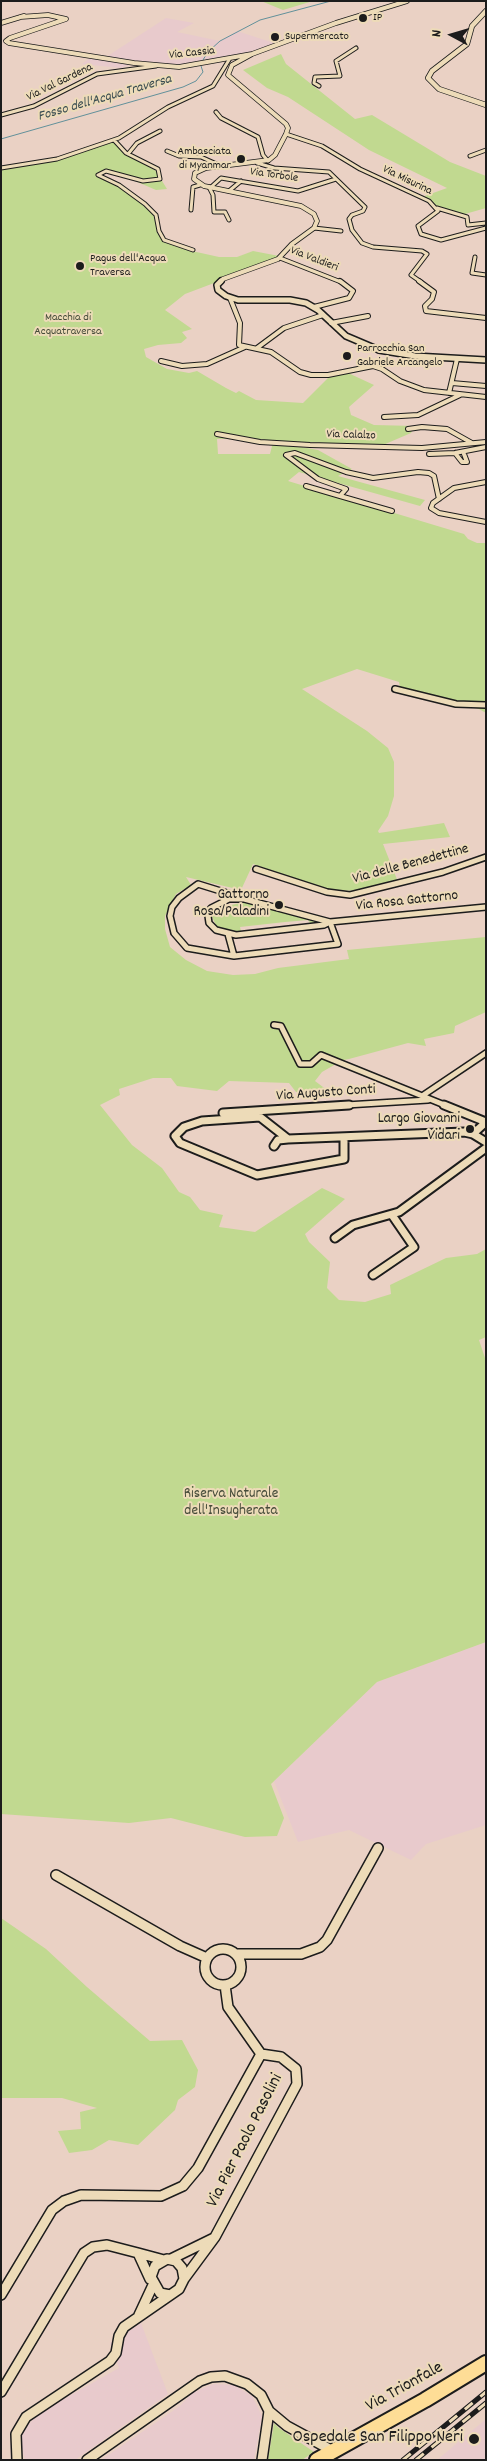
<!DOCTYPE html>
<style>
body{margin:0}
#map{position:relative;width:487px;height:2461px;overflow:hidden;background:#ead1c4;font-family:Dekko,sans-serif}
canvas{display:block}
.frame{position:absolute;inset:0;border:2px solid #1c1c1c;pointer-events:none}
.north{position:absolute;left:427px;top:10px;width:50px;height:50px;-webkit-text-stroke:4px #eddbb8;paint-order:stroke;rotate:276deg;font-size:14px;font-weight:700;line-height:20px;text-align:center;color:#1c1c1c}
.north::after{content:'';display:block;margin:auto;width:18px;height:22px;background:#1c1c1c;clip-path:polygon(50% 0,100% 100%,50% 72%,0 100%)}
</style>
<div id="map">
<canvas width="487" height="2461"></canvas>
<div class="frame"></div>
<div class="north">N</div>
</div>
<script>
const c = document.querySelector('canvas').getContext('2d');
c.lineJoin = 'round';
function fillPath(path, color) { c.fillStyle = color; c.fill(path, 'evenodd'); }
const poly = rows => new Path2D(rows.map(r => 'M' + r).join(''));
function stroke(path, color, width, dash) { c.strokeStyle = color; c.lineWidth = width; c.lineCap = dash ? 'butt' : 'round'; c.setLineDash(dash || []); c.stroke(path); }
function label(font, color, halo, rows, align = 'center') {
  c.font = font + ' Dekko,sans-serif'; c.lineWidth = 4; c.setLineDash([]); c.textBaseline = 'middle'; c.strokeStyle = halo; c.fillStyle = color; for (const [text, x, y, turn = 0] of rows) {
    c.save(); c.translate(x, y); c.rotate((+turn || 0) * Math.PI / 180); c.textAlign = isNaN(turn) ? turn : align; if (halo) c.strokeText(text, 0, 0); c.fillText(text, 0, 0); c.restore();
  }
}
fillPath(poly([
 [166,18,194,23,177,32,220,41,237,31,280,45,252,54,187,66,134,63,121,68,82,64,91,57,103,59],
 [486,1642,486,1825,426,1844,411,1860,349,1830,298,1842,274,1781,377,1682],
 [141,2323,168,2394,75,2460,25,2460,20,2441,26,2427,39,2413,119,2368,110,2343],
 [214,2384,234,2385,252,2396,262,2416,254,2460,101,2460,180,2406,192,2393],
 [486,2419,486,2460,437,2460]
]), '#e8cacc');
fillPath(poly([
 [261,1,313,1,283,10],
 [281,54,286,64,355,119,372,115,450,162,486,176,486,208,458,216,437,208,422,197,447,188,369,150,288,97,267,88,243,70],
 [114,141,125,153,156,171,167,189,156,190,112,171,101,171,98,174,114,181,150,207,154,214,157,232,164,240,192,251,219,257,237,257,253,251,279,256,275,260,185,294,165,310,192,329,182,332,187,338,181,343,158,345,144,349,146,357,167,369,189,373,197,371,226,388,236,393,239,391,256,400,303,403,329,377,346,372,374,385,349,407,351,415,374,425,415,426,411,433,383,445,277,441,246,438,217,439,218,454,270,454,273,442,318,450,352,469,338,476,425,500,420,506,299,472,288,481,464,534,468,539,477,543,486,543,486,713,479,709,400,688,399,682,357,669,302,689,367,731,388,748,394,762,394,796,388,816,378,831,379,833,444,823,450,837,383,844,398,882,370,890,332,891,253,864,241,890,186,877,191,885,176,894,165,916,165,929,170,947,186,960,207,971,233,975,255,974,278,968,349,959,347,950,486,937,486,1012,455,1026,454,1033,424,1039,426,1046,408,1043,349,1059,332,1062,336,1064,322,1072,315,1081,331,1093,330,1097,296,1092,289,1083,229,1081,217,1091,177,1086,171,1078,153,1078,119,1089,120,1095,100,1105,132,1145,162,1168,179,1192,190,1197,200,1210,223,1215,219,1227,255,1232,322,1188,345,1199,305,1234,309,1242,330,1262,327,1288,339,1300,365,1302,391,1294,390,1285,446,1258,477,1254,486,1249,486,1337,479,1340,486,1361,486,1642,377,1682,271,1784,284,1818,277,1836,245,1837,171,1818,129,1823,1,1814,1,168,56,160],
 [241,903,251,903,321,923,310,923,308,920,285,922,240,927,241,931,234,932,217,927,212,917,215,912,221,907],
 [1,1918,46,1949,87,1987,150,2041,182,2040,198,2070,195,2087,178,2100,175,2110,138,2145,109,2140,92,2150,69,2153,58,2131,81,2129,80,2112,97,2108,62,2098,1,2098],
 [274,2423,279,2428,314,2452,302,2460,268,2460]
]), '#c1d990');
stroke(poly([
 [209,51,220,41,260,20,331,1],
 [201,63,208,52],
 [1,139,183,87,196,81,203,72,201,66]
]), '#61909a', 1);
const minorFar4 = poly([
 [319,86,314,83,315,77,340,76,336,61,356,48],
 [216,112,221,118,258,137,263,155,268,161],
 [1,115,34,106,97,74,156,66],
 [286,134,322,146,360,169,429,201,438,211,418,226,421,234,441,240,486,228],
 [114,140,126,153,158,169,160,179,143,181,106,171,98,175,119,185,145,204,156,215,159,231,164,240,193,250],
 [167,151,179,156,201,157,221,166],
 [128,154,137,143,160,131],
 [470,156,486,150],
 [257,163,274,168,329,172,365,207,363,211,352,215,349,219,352,230,362,243,373,247,422,251,427,254,411,275,421,282],
 [1,168,57,159,119,138,168,107,213,86,229,60],
 [209,187,213,195,214,212,225,212,229,220],
 [210,188,221,178,298,191,336,179],
 [229,191,241,181],
 [437,208,467,217,468,225,486,223],
 [191,210,193,187,200,185],
 [314,228,341,231],
 [475,257,472,273,486,275],
 [280,258,341,282]
]);
const minorFar3 = poly([
 [419,281,434,292,432,299,425,306,426,311,486,318],
 [230,298,240,323,239,345,271,352,300,372,311,375,328,375,373,366,382,369,400,381,424,390,486,397],
 [314,307,349,298,353,291,340,281],
 [331,323,368,316],
 [257,348,284,328,323,315],
 [161,361,182,366,207,364,245,347],
 [452,383,486,386],
 [449,393,457,359],
 [384,417,418,415,460,395],
 [408,429,422,427,447,429,472,443],
 [217,434,260,442,310,445,422,448,486,442],
 [455,453,462,462,467,462,464,454],
 [429,454,455,453,486,447],
 [486,482,454,488,433,503,431,508,439,513,486,522],
 [306,486,340,496],
 [392,511,340,496,346,489,318,479,286,455,295,453,346,472,373,478,418,472,429,473,434,476,439,499]
]);
const minorFar2 = poly([
 [395,689,456,704,486,705],
 [256,869,327,892,350,895,443,872,486,857],
 [229,899,244,899,330,922,324,925,236,935,216,930,209,923,208,916,211,908,229,899],
 [330,922,486,907],
 [228,934,234,956,338,944,330,922],
 [234,956,187,948,174,933,170,916,172,907,179,898,198,884,240,897],
 [274,1025,281,1026,300,1064,311,1064,321,1055,447,1106],
 [422,1096,486,1053],
 [330,1106,428,1100]
]);
const minorFar1 = poly([
 [444,1105,486,1122],
 [223,1113,349,1105],
 [473,1134,486,1122],
 [288,1139,464,1132,473,1134,486,1142],
 [274,1146,278,1140,288,1139,260,1117,202,1121,184,1127,175,1136,180,1143,257,1175,344,1159,344,1137],
 [335,1238,353,1225,399,1212,486,1148],
 [373,1275,414,1247,392,1215]
]);
const minor = poly([
 [56,1875,180,1946,207,1958],
 '205 1967a18 18 0 1 1 36 0a18 18 0 1 1-36 0Z',
 [236,1954,301,1954,320,1947,327,1940,378,1848],
 [225,1985,228,2007,261,2054],
 [171,2259,214,2238],
 [150,2279,138,2253,164,2260],
 [1,2295,52,2210,64,2201,81,2195,161,2196,183,2186,198,2168,261,2054,281,2057,296,2069,297,2084,215,2237,184,2279],
 [139,2315,153,2285],
 [1,2392,84,2253,93,2247,107,2245,138,2253],
 [17,2460,16,2434,26,2417,110,2361,116,2353,119,2336,124,2327,179,2289,184,2279,182,2268,176,2261,167,2259,155,2266,151,2277,160,2293,170,2295],
 [87,2460,200,2381,211,2377,225,2376,247,2384,261,2395,269,2411],
 [262,2460,269,2411,287,2426,333,2451]
]);
const tertiaryFar1 = poly([
 [20,17,48,15,66,19,10,38,6,41,9,43,134,63,179,67,252,54,336,23,407,1],
 [1,23,24,16],
 [220,282,223,279,278,259,292,244,314,228,317,221,314,214,301,206,204,186,194,179,195,173,206,168,269,160,275,155,286,134,288,128,286,124,228,75,232,65,252,54]
]);
const tertiary = poly([
 [221,281,217,285,218,290,226,296,238,300,290,300,306,303,318,310,346,336,379,350,415,356,486,360]
]);
const secondary = poly([
 [486,11,472,26,467,44,432,71,428,78,439,89,486,105]
]);
const primary = poly([
 [317,2460,425,2400,486,2363]
]);
stroke(minorFar4, '#1c1c1c', 5);
stroke(minorFar3, '#1c1c1c', 6);
stroke(minorFar2, '#1c1c1c', 8);
stroke(minorFar1, '#1c1c1c', 11);
stroke(minor, '#1c1c1c', 12);
stroke(tertiaryFar1, '#1c1c1c', 5.5);
stroke(tertiary, '#1c1c1c', 8);
stroke(secondary, '#1c1c1c', 6);
stroke(primary, '#1c1c1c', 18);
stroke(minorFar4, '#eddbb8', 3);
stroke(minorFar3, '#eddbb8', 4);
stroke(minorFar2, '#eddbb8', 5);
stroke(minorFar1, '#eddbb8', 7);
stroke(minor, '#eddbb8', 9);
stroke(tertiaryFar1, '#eddbb8', 4);
stroke(tertiary, '#eddbb8', 5);
stroke(secondary, '#eddbb8', 4.5);
stroke(primary, '#fedd96', 14);
const rail = poly([
 [403,2460,486,2392],
 [416,2460,486,2403]
]);
stroke(rail, '#1c1c1c', 5);
stroke(rail, '#eddbb8', 3, [10]);
for (const [x, y, r, color] of [
 [363,18,5,"#1c1c1c"],
 [275,37,5,"#1c1c1c"],
 [241,159,5,"#1c1c1c"],
 [80,266,5,"#1c1c1c"],
 [347,356,5,"#1c1c1c"],
 [279,905,5,"#1c1c1c"],
 [470,1129,5,"#1c1c1c"],
 [474,2439,6,"#1c1c1c"]
]) { const dot = new Path2D(); dot.arc(x, y, r, 0, 2 * Math.PI); c.fillStyle = color; c.fill(dot); stroke(dot, '#eddbb8', 2); }
label('12px', '#1c1c1c', '#eddbb8', [
 ["IP",373,18],
 ["Supermercato",285,37],
 ["Ambasciata",231,152,"right"],
 ["di Myanmar",231,166,"right"],
 ["Pagus dell'Acqua",90,259],
 ["Traversa",90,273],
 ["Parrocchia San",357,349],
 ["Gabriele Arcangelo",357,363]
], 'left');
label('12px', '#1c1c1c', '#eddbb8', [
 ["Via Cassia",192,54,-6],
 ["Via Val Gardena",60,83,-26],
 ["Via Torbole",274,176,8],
 ["Via Misurina",407,181,26],
 ["Via Valdieri",314,260,21],
 ["Via Calalzo",351,436,2]
]);
label('12px', '#454b39', '#eddbb8', [
 ["Macchia di",68,318],
 ["Acquatraversa",68,332]
]);
label('italic 14px', '#394c50', '#eddbb8', [
 ["Fosso dell'Acqua Traversa",105,99,-16]
]);
label('15px', '#1c1c1c', '#eddbb8', [
 ["Via delle Benedettine",411,865,-15],
 ["Via Rosa Gattorno",407,902,-6],
 ["Via Augusto Conti",326,1094,-4]
]);
label('15px', '#1c1c1c', '#eddbb8', [
 ["Gattorno",269,896],
 ["Rosa/Paladini",269,913],
 ["Largo Giovanni",460,1120],
 ["Vidari",460,1137]
], 'right');
label('15px', '#454b39', '#eddbb8', [
 ["Riserva Naturale",231,1495],
 ["dell'Insugherata",231,1512]
]);
label('18px', '#1c1c1c', '#eddbb8', [
 ["Via Pier Paolo Pasolini",246,2141,-63],
 ["Via Trionfale",405,2388,-29]
]);
label('18px', '#1c1c1c', '#eddbb8', [
 ["Ospedale San Filippo Neri",463,2439]
], 'right');
</script>
